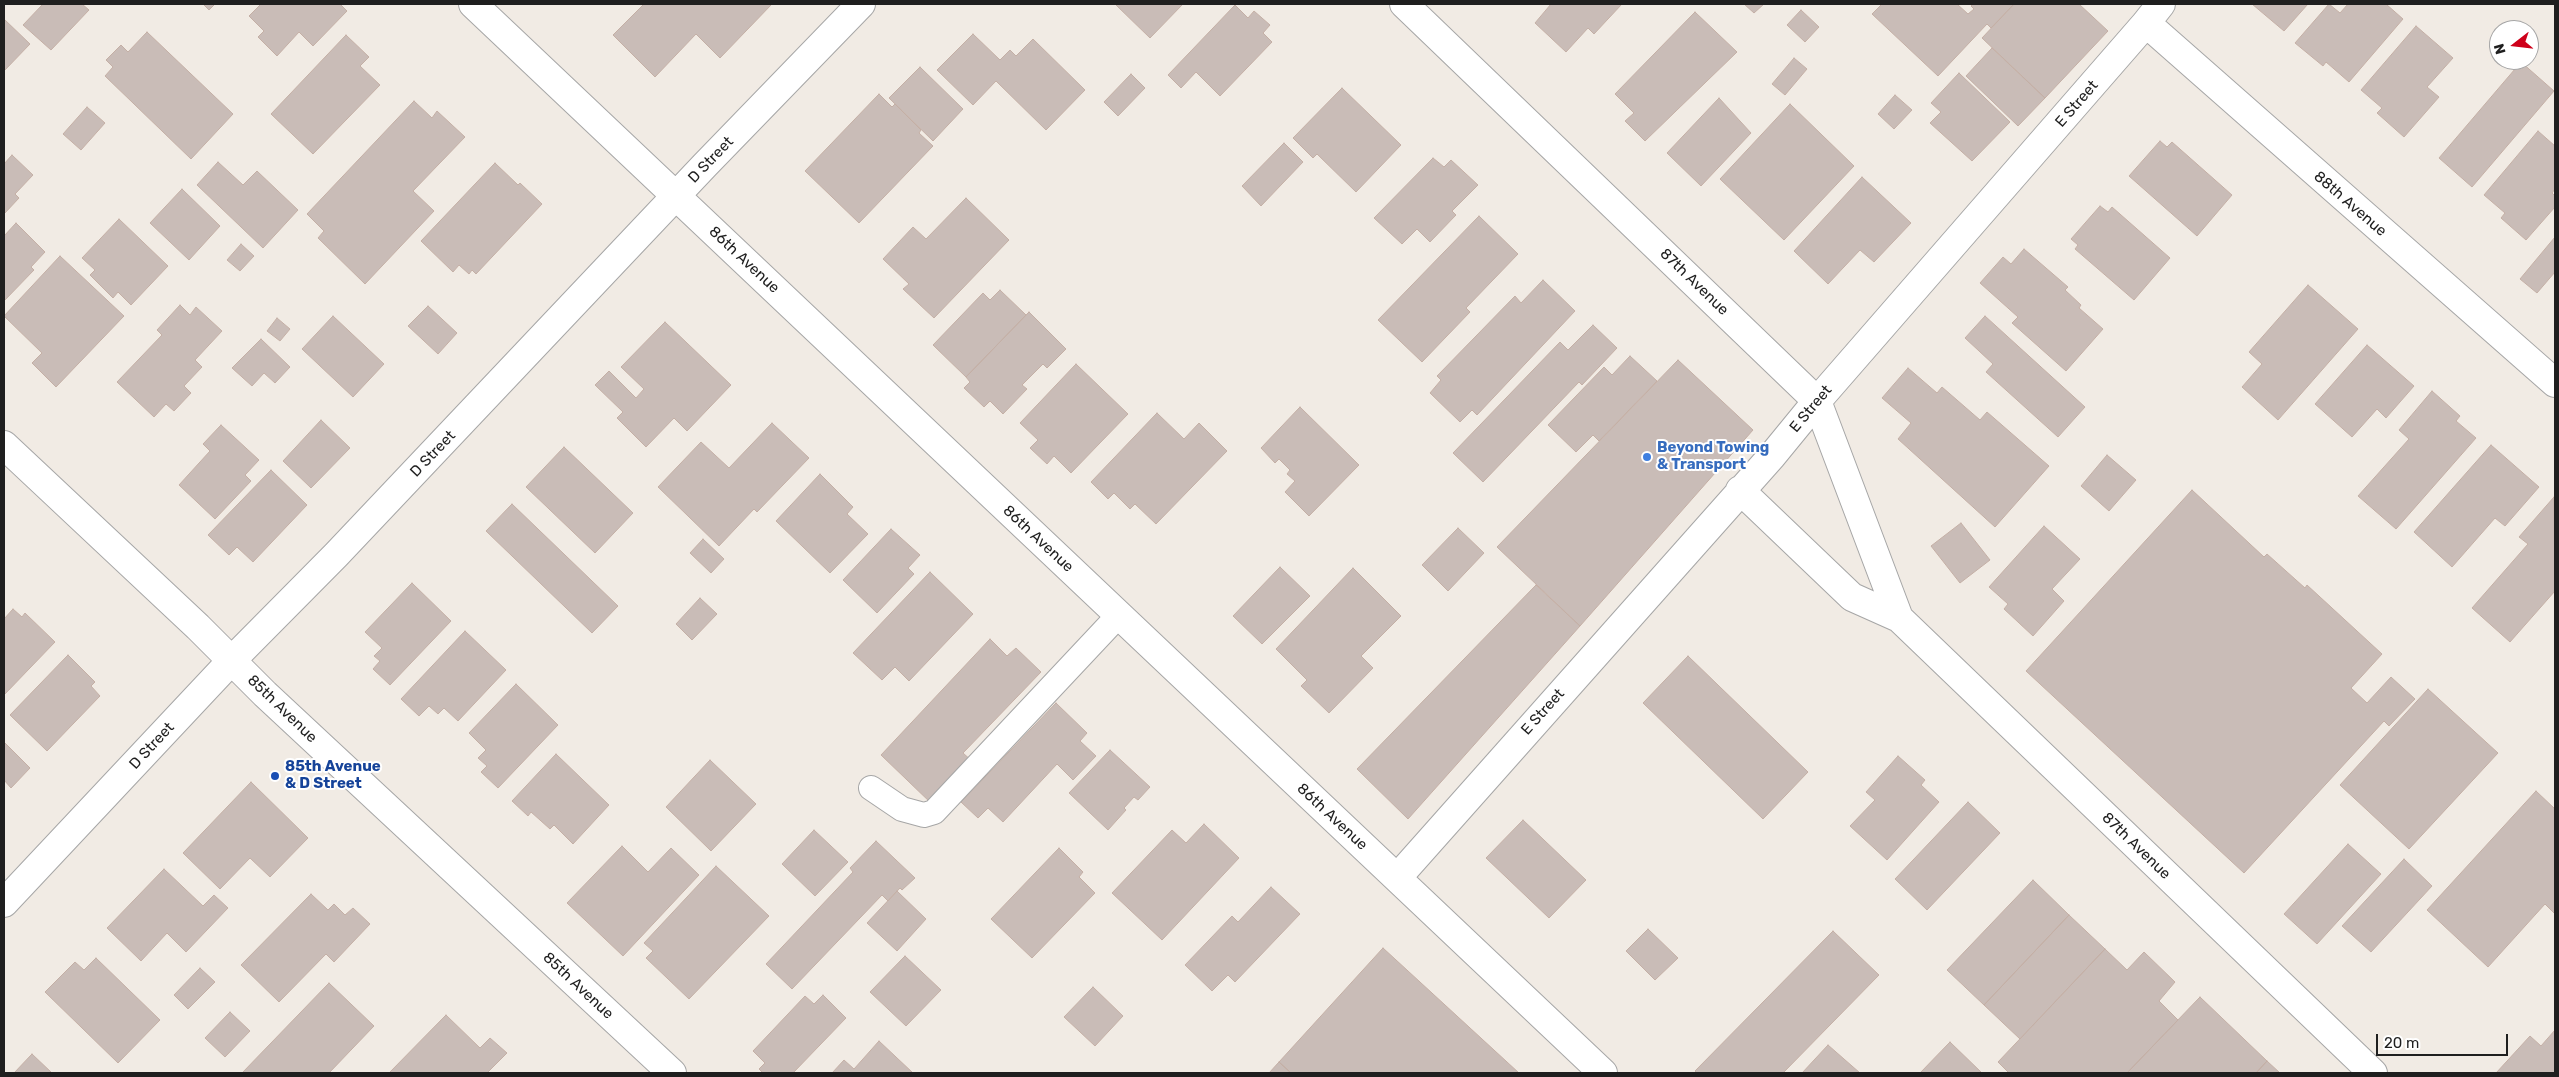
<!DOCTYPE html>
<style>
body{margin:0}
#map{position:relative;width:2559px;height:1077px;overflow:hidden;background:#f1ebe4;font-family:Rubik,sans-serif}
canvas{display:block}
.frame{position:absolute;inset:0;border:5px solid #1f1f1f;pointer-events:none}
.north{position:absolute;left:2489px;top:20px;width:50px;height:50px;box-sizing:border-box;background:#fff;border:1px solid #a5a5a5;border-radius:50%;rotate:254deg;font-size:14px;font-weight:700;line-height:20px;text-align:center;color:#1f1f1f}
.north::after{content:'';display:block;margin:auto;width:18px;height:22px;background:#ce001a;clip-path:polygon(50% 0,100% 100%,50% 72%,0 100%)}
.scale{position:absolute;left:2376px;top:1034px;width:132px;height:22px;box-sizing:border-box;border:2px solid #1f1f1f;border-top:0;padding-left:6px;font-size:15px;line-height:18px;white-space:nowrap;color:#1f1f1f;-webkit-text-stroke:4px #fff;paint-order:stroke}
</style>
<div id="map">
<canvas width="2559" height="1077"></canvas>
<div class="frame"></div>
<div class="north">N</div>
<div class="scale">20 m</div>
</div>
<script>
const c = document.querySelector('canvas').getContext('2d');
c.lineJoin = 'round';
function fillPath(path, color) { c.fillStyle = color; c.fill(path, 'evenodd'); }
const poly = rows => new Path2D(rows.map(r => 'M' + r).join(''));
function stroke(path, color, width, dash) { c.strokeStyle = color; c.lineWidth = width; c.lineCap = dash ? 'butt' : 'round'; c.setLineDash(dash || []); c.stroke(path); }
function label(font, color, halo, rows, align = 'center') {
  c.font = font + ' Rubik,sans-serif'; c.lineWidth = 4; c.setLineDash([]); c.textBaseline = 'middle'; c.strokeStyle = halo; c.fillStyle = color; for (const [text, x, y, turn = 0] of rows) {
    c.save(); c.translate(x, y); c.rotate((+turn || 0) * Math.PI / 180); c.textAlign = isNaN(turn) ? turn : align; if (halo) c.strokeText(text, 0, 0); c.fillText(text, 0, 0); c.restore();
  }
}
const building = poly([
 [43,4,82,4,89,10,51,50,23,25,43,4],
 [203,4,215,4,209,10,203,4],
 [261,4,340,4,347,11,313,46,299,32,277,56,258,37,264,31,249,16,261,4],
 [644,4,772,4,720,58,696,34,655,77,613,35,644,4],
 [1115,4,1183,4,1150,38,1115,4],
 [1551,4,1622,4,1594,34,1588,28,1566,52,1535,23,1551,4],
 [1744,4,1764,4,1754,13,1744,4],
 [1882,4,1957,4,1968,14,1974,9,1971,6,1973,4,2014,4,1991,28,1987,24,1938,76,1872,14,1882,4],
 [2014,4,2079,4,2108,31,2045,98,1982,38,2014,4],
 [2252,4,2308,4,2284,31,2252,4],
 [2329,4,2340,13,2348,4,2386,4,2403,19,2349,82,2326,62,2323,66,2295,43,2329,4],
 [1235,5,1248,18,1254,11,1270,25,1263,33,1272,42,1220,96,1196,72,1181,88,1168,75,1235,5],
 [1801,10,1819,27,1805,42,1787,25,1801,10],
 [1695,12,1737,52,1645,141,1625,121,1634,113,1615,94,1695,12],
 [4,19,30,44,4,71,4,19],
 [2416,26,2453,58,2427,87,2439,97,2404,137,2377,113,2382,108,2361,90,2416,26],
 [147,32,233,114,191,159,105,76,113,67,106,60,121,45,128,52,147,32],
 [973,34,1000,60,1010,50,1016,56,1033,39,1085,90,1046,130,996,81,973,105,937,70,973,34],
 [346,35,369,57,360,66,380,85,313,154,271,114,346,35],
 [1992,48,2045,98,2018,126,1966,76,1992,48],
 [1794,58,1807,69,1785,95,1772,84,1794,58],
 [2521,62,2554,91,2472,187,2439,158,2521,62],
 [920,67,963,109,933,141,889,98,920,67],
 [1959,73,2010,122,1972,161,1930,123,1941,112,1931,103,1959,73],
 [1131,74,1145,88,1118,116,1104,102,1131,74],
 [1342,88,1401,145,1356,192,1317,154,1313,158,1293,138,1342,88],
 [879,94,892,107,895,104,921,130,919,133,933,146,859,223,805,171,879,94],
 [1895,95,1912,110,1894,129,1878,114,1895,95],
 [1719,98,1751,133,1701,186,1667,153,1719,98],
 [414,101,432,118,437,111,465,137,413,191,434,211,365,284,318,238,324,231,307,214,414,101],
 [1790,104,1854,166,1784,240,1720,179,1790,104],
 [87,107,105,123,81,150,63,134,87,107],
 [2538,131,2555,146,2555,189,2552,193,2555,196,2555,207,2526,240,2501,218,2505,213,2484,195,2538,131],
 [2160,141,2167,147,2172,142,2232,195,2197,236,2129,176,2160,141],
 [1284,143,1303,162,1261,206,1242,186,1284,143],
 [12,155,33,175,15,194,19,198,4,214,4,164,12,155],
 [1433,158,1444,167,1451,160,1478,185,1452,211,1456,215,1430,242,1417,229,1402,244,1374,218,1433,158],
 [218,162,243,185,257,171,298,210,263,248,197,185,218,162],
 [495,163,518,185,520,183,542,204,476,274,472,270,469,274,459,265,453,272,421,241,495,163],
 [1862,177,1911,223,1874,262,1860,250,1828,284,1794,251,1862,177],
 [182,189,220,226,189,260,150,223,182,189],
 [966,198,1009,240,934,318,903,289,909,284,883,259,913,227,926,239,966,198],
 [2100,206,2108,212,2112,207,2170,258,2134,300,2075,249,2078,245,2071,239,2100,206],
 [1479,216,1518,254,1466,308,1470,312,1422,362,1378,320,1479,216],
 [119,219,168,266,131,305,118,292,113,298,90,275,95,270,82,258,119,219],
 [16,223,45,252,31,267,34,270,4,301,4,236,16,223],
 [2555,237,2555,272,2537,293,2520,279,2555,237],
 [241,244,254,256,240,271,227,260,241,244],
 [2024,249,2068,287,2065,290,2081,305,2079,308,2103,329,2066,371,2012,323,2018,317,1980,283,2003,257,2011,264,2024,249],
 [60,256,124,316,56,387,32,363,42,353,4,316,60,256],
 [1543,280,1575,311,1477,415,1472,410,1460,422,1430,393,1441,380,1437,376,1515,296,1521,303,1543,280],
 [2308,285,2358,329,2278,420,2242,387,2262,364,2249,352,2308,285],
 [1000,290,1026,315,966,377,933,345,983,293,990,300,1000,290],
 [180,305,190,315,196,307,222,331,195,360,202,367,184,386,191,393,174,411,166,404,154,417,117,382,162,335,157,330,180,305],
 [428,306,457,333,438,354,408,326,428,306],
 [1029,312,1066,349,1047,368,1043,364,1022,385,1027,389,1003,414,990,401,984,407,964,388,970,382,966,377,1029,312],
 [333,316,384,364,353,397,302,349,333,316],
 [1985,316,2085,407,2058,437,1986,372,1993,364,1965,338,1985,316],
 [277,318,290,329,280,341,267,331,277,318],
 [665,322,731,385,687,431,674,418,646,447,617,418,623,412,595,385,609,371,636,398,644,389,621,367,665,322],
 [1593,325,1617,348,1582,385,1579,382,1483,482,1453,453,1560,342,1568,350,1593,325],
 [261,339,290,367,275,383,264,373,252,386,232,368,261,339],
 [2367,345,2414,386,2386,418,2377,409,2352,437,2315,404,2367,345],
 [1630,356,1657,381,1599,441,1593,435,1576,452,1548,425,1604,367,1612,375,1630,356],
 [1678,360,1753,430,1580,626,1497,547,1678,360],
 [1076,364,1128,414,1071,473,1054,456,1047,464,1030,448,1038,440,1020,423,1076,364],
 [1908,368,1937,393,1942,387,1980,420,1987,412,2049,466,1995,527,1898,439,1911,423,1882,398,1908,368],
 [2432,391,2460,416,2456,421,2476,438,2396,529,2358,496,2409,439,2399,430,2432,391],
 [1300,407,1359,465,1309,516,1285,492,1295,481,1287,474,1290,470,1279,459,1275,463,1261,448,1300,407],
 [1157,413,1184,439,1199,423,1227,451,1156,524,1135,504,1130,509,1114,493,1108,499,1091,482,1157,413],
 [321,420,350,448,311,488,283,461,321,420],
 [772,423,809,458,757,512,754,509,719,546,658,487,701,442,729,468,772,423],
 [221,425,259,460,245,475,251,481,215,519,179,485,210,451,203,444,221,425],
 [2491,445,2539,487,2505,526,2495,518,2452,567,2414,532,2491,445],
 [564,447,633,513,595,553,526,487,564,447],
 [2107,455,2136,480,2109,511,2081,486,2107,455],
 [271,470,307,505,253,562,237,547,229,555,208,535,271,470],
 [820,474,853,507,847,514,868,534,830,573,776,521,820,474],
 [2192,490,2264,557,2267,554,2305,588,2307,585,2382,654,2351,688,2367,703,2391,677,2415,699,2389,726,2384,721,2244,873,2026,671,2192,490],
 [2554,497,2555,591,2510,642,2472,608,2528,544,2519,537,2554,497],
 [512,504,618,606,592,633,486,531,512,504],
 [1961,523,1990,560,1960,583,1931,546,1961,523],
 [2044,526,2080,559,2052,589,2064,601,2033,636,2004,609,2008,604,1989,587,2044,526],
 [1458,528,1484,553,1448,591,1422,565,1458,528],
 [891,529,920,555,908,568,914,574,877,613,843,580,891,529],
 [703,539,724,559,711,573,690,553,703,539],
 [1280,567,1310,596,1262,644,1233,616,1280,567],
 [1353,568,1401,616,1361,656,1373,668,1329,713,1301,686,1307,680,1276,649,1353,568],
 [930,572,973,614,909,681,895,667,882,680,853,653,930,572],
 [412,583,451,621,390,685,373,669,380,661,374,656,382,648,365,632,412,583],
 [1536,585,1580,626,1408,819,1357,769,1536,585],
 [700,598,717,614,692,640,676,624,700,598],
 [13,609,22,617,25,613,55,642,4,695,4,619,13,609],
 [465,631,506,670,458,721,444,708,438,714,429,706,419,716,401,699,465,631],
 [990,639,1007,656,1016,648,1041,672,963,753,973,762,933,805,881,755,990,639],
 [68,655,95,682,91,686,100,696,47,751,10,715,68,655],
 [1688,656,1808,772,1763,819,1643,703,1688,656],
 [516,684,558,725,498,788,481,772,487,766,478,758,486,750,469,733,516,684],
 [2428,689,2498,753,2409,849,2340,785,2428,689],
 [1056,703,1087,733,1080,741,1096,756,1073,780,1057,764,1003,822,988,808,978,818,961,802,1056,703],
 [4,742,30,768,11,788,4,780,4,742],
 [1110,750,1150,787,1138,800,1134,797,1124,808,1126,810,1108,830,1069,793,1110,750],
 [556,754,609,805,573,844,554,825,550,829,531,812,528,816,512,801,556,754],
 [1898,756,1925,780,1921,785,1939,802,1887,860,1850,826,1875,800,1866,792,1898,756],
 [710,760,756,804,711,851,666,807,710,760],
 [251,782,308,838,270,877,250,858,220,889,183,853,251,782],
 [2536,791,2555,809,2555,914,2545,904,2488,967,2427,910,2536,791],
 [1968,802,2000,833,1927,910,1895,879,1968,802],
 [1523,820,1586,880,1549,918,1486,858,1523,820],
 [1204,824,1239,858,1162,940,1112,893,1172,830,1186,843,1204,824],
 [814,830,848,862,815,896,782,864,814,830],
 [876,841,915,878,902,890,900,888,888,901,882,895,792,989,766,964,853,872,850,868,876,841],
 [2348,844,2381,874,2317,944,2284,914,2348,844],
 [622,846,648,872,671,848,699,875,623,956,567,903,622,846],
 [1059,848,1083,872,1079,877,1095,893,1032,958,991,919,1059,848],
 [2404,859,2432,886,2371,952,2342,926,2404,859],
 [716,866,769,916,689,999,646,958,653,951,644,943,716,866],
 [164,869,203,906,214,895,228,908,186,952,167,933,141,961,107,928,164,869],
 [2033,880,2069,915,1984,1005,1947,970,2033,880],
 [1271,887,1300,914,1235,982,1228,975,1212,991,1185,965,1232,916,1238,922,1271,887],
 [897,891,926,919,897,951,867,923,897,891],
 [311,894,328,910,334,904,345,915,353,908,370,924,334,962,326,954,279,1002,241,965,311,894],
 [2069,915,2105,949,2020,1039,1984,1005,2069,915],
 [1648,929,1678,958,1655,980,1626,951,1648,929],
 [1833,931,1879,975,1783,1073,1697,1073,1695,1071,1833,931],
 [1383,948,1519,1073,1291,1073,1279,1062,1383,948],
 [2105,949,2127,970,2144,952,2175,982,2159,1001,2178,1020,2127,1073,2009,1073,1998,1062,2105,949],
 [905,956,941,990,906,1026,870,992,905,956],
 [96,958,160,1020,118,1063,45,992,75,962,84,970,96,958],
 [200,968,215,982,188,1009,174,995,200,968],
 [329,983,374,1026,329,1073,242,1073,329,983],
 [1093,987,1123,1016,1095,1046,1064,1017,1093,987],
 [823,995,846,1018,793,1073,763,1073,759,1069,765,1063,753,1051,805,996,814,1004,823,995],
 [2200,997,2267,1061,2256,1073,2127,1073,2200,997],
 [230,1012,250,1031,225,1057,205,1038,230,1012],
 [446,1015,480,1048,490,1038,507,1053,487,1073,389,1073,446,1015],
 [2555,1030,2555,1073,2496,1073,2530,1036,2541,1046,2555,1030],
 [879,1041,913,1073,832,1073,844,1060,854,1069,879,1041],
 [1950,1042,1982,1073,1920,1073,1950,1042],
 [1828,1045,1860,1073,1802,1073,1828,1045],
 [32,1054,52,1073,14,1073,32,1054],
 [2267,1061,2280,1073,2256,1073,2267,1061],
 [1279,1062,1291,1073,1269,1073,1279,1062]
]);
fillPath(building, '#c9bcb7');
stroke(building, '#c4afa5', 1);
const service = poly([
 [871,788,902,809,924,815,934,812,1119,615]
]);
const minor = poly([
 [473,4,1603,1073],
 [1404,4,1817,401,1899,618,2373,1073],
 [2146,23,2555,383],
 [4,445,198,627,265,694,672,1073],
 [1740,490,1852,597,1899,618],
 [1397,878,1772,456,1817,401,2146,23,2161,4],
 [4,903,232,660,336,555,705,165,861,4]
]);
stroke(service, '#a6a6a6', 26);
stroke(minor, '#a6a6a6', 30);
stroke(service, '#fff', 24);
stroke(minor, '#fff', 28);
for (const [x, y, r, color] of [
 [1647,457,5,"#3f7fe0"],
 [275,776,5,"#1a4fb4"]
]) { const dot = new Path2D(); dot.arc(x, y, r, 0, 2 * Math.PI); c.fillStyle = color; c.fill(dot); stroke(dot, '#fff', 2); }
label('15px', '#1f1f1f', '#fff', [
 ["E Street",2077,104,-49],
 ["D Street",711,160,-46],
 ["88th Avenue",2350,204,41],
 ["86th Avenue",744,260,43],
 ["87th Avenue",1694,282,44],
 ["E Street",1811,409,-50],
 ["D Street",433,454,-46],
 ["86th Avenue",1038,539,43],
 ["85th Avenue",282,709,44],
 ["E Street",1543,712,-48],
 ["D Street",152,746,-47],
 ["86th Avenue",1332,817,43],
 ["87th Avenue",2136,846,44],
 ["85th Avenue",578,986,43]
]);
label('bold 15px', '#366cbe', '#fff', [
 ["Beyond Towing",1657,448],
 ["& Transport",1657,465]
], 'left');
label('bold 15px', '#164399', '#fff', [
 ["85th Avenue",285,767],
 ["& D Street",285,784]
], 'left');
</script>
